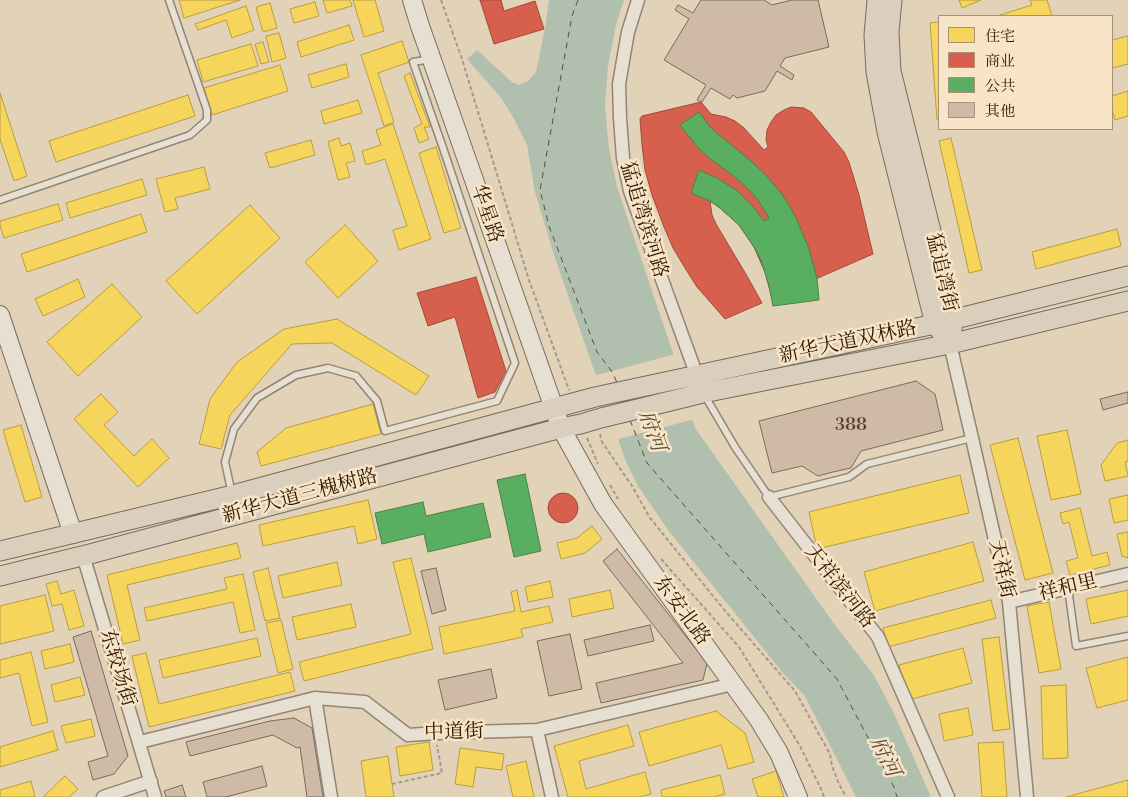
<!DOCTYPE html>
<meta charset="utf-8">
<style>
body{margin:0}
#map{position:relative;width:1128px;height:797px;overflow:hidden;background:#e2d2b8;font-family:"Libre Bodoni","Noto Serif SC",serif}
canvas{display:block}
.legend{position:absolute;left:938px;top:15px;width:175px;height:115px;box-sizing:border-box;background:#f8e4c6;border:1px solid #a89277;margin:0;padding:6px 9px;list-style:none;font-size:15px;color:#2f1800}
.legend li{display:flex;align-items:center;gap:10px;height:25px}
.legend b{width:25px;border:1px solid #a89277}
</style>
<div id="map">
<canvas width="1128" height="797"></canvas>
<ul class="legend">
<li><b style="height:14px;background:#f6d55c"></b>住宅</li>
<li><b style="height:14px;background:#d6604d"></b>商业</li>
<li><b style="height:14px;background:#5aae61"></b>公共</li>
<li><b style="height:14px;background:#cebaa7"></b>其他</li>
</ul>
</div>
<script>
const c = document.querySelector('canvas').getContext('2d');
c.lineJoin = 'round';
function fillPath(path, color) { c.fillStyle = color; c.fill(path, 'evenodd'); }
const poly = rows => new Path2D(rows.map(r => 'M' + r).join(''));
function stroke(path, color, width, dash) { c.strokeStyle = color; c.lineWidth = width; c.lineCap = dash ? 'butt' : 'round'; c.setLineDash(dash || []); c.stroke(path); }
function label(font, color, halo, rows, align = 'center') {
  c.font = font + ' "Libre Bodoni","Noto Serif SC",serif'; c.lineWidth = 5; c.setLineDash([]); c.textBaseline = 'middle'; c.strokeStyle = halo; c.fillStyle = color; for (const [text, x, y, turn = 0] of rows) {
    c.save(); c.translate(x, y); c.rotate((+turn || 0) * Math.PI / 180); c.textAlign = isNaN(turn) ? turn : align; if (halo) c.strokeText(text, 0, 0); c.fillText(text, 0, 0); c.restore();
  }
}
fillPath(poly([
 [549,0,624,0,616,25,608,66,605,105,609,149,617,187,673,353,695,428,835,625,873,674,892,709,931,797,856,797,805,696,783,673,668,530,638,486,626,462,554,255,535,192,527,145,514,119,502,99,467,59,477,50,512,82,519,85,528,81,536,72,546,23]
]), '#b1c0ae');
fillPath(poly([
 [676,354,695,419,615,440,593,376]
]), '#e2d2b8');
const homes = poly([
 [179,0,240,0,184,18,179,0],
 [323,0,350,0,352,6,327,13,323,0],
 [353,0,375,0,384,31,364,37,353,0],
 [959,0,981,0,962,8,959,0],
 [1030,0,1047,0,1052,16,997,16,1032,5,1030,0],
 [315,2,319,16,294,23,290,9,315,2],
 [270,3,277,28,263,32,256,7,270,3],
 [246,6,254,30,232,38,226,20,198,30,195,24,246,6],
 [939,22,939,120,937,120,930,23,939,22],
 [349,25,354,40,301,57,297,42,349,25],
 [279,33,286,58,272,62,266,36,279,33],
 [1128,36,1128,64,1112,68,1112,40,1128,36],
 [402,41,409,62,378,73,394,122,384,126,361,55,402,41],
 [263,42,269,62,261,64,255,44,263,42],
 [251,44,258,66,203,82,197,60,251,44],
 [346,64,349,77,312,88,308,75,346,64],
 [280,65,288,91,212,115,204,88,280,65],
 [410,73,430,127,424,127,429,139,419,143,414,128,422,124,404,76,410,73],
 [1128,91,1128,116,1115,120,1112,108,1112,96,1128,91],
 [0,93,27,176,14,181,0,139,0,93],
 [188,95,195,116,56,162,49,141,188,95],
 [358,100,362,113,324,124,321,111,358,100],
 [393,124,431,239,399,250,393,230,407,226,385,159,366,165,362,151,381,145,376,130,393,124],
 [339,138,341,146,350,143,355,161,346,163,350,177,338,180,328,142,339,138],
 [951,138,982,270,969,273,939,141,951,138],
 [311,140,315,155,270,168,265,153,311,140],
 [436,147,461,228,444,233,419,153,436,147],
 [204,167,210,189,175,198,178,209,165,212,156,179,204,167],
 [142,179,147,195,70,218,66,203,142,179],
 [58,204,63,220,4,238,0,225,0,221,58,204],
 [250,205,280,238,197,314,166,281,250,205],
 [141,214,147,232,27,272,21,254,141,214],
 [345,225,378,261,338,298,305,262,345,225],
 [1117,229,1121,246,1036,269,1032,252,1117,229],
 [78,279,85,297,43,316,35,299,78,279],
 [112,284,142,317,78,376,47,342,112,284],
 [337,319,429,376,416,395,332,343,292,344,230,415,221,449,199,444,210,399,237,362,284,329,337,319],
 [101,394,118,412,104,425,134,456,152,439,169,458,138,487,74,419,101,394],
 [373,404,381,434,261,466,257,452,286,428,373,404],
 [21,425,42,497,25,502,3,430,21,425],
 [1067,430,1081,494,1051,500,1037,436,1067,430],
 [1018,438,1053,573,1025,580,990,445,1018,438],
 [1128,440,1128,461,1125,462,1128,476,1105,481,1101,465,1117,443,1128,440],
 [960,475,969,513,817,549,809,512,960,475],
 [1128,495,1128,520,1114,523,1109,499,1128,495],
 [368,500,377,539,358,544,354,526,263,546,259,525,368,500],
 [1080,508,1092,556,1107,552,1110,565,1070,575,1066,561,1078,558,1069,522,1063,524,1060,513,1080,508],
 [592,526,602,539,585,553,561,559,557,543,577,538,592,526],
 [1128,532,1128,558,1122,556,1117,534,1128,532],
 [973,542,984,581,875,611,864,572,973,542],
 [237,543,241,558,127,585,140,640,123,644,107,575,237,543],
 [411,558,433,649,304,681,299,662,411,634,393,562,411,558],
 [337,562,342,585,283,598,278,576,337,562],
 [268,568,280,618,265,621,253,572,268,568],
 [243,574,255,630,240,633,233,602,147,621,144,608,227,589,224,578,243,574],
 [57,581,61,594,74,590,84,626,69,630,62,604,52,606,46,584,57,581],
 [550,581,553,597,528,602,525,587,550,581],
 [517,590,521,612,549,606,553,622,521,629,523,637,444,654,439,627,515,611,511,592,517,590],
 [610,590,614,608,572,617,569,599,610,590],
 [1128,590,1128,616,1091,624,1086,599,1128,590],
 [45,595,54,631,0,644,0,606,45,595],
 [991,600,996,618,888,647,883,628,991,600],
 [1049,602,1061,669,1039,673,1027,606,1049,602],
 [351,604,356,627,297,640,292,617,351,604],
 [281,620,293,669,278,673,266,623,281,620],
 [999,637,1010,729,993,731,982,639,999,637],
 [257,638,261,656,163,678,159,660,257,638],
 [70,644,74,662,45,669,41,651,70,644],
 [963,648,972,683,908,700,899,665,963,648],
 [31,652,48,722,32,726,19,673,0,678,0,660,31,652],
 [146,653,159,704,290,672,295,691,149,727,132,656,146,653],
 [1128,657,1128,700,1097,708,1086,668,1128,657],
 [80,677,85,695,55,702,51,685,80,677],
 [1066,685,1068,758,1043,759,1041,686,1066,685],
 [968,708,973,735,944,741,939,714,968,708],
 [716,711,745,733,754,762,728,769,721,745,649,766,639,732,716,711],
 [91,719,95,736,66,743,61,726,91,719],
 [628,725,634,746,579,761,586,789,645,772,651,794,639,797,568,797,554,746,628,725],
 [53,731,58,750,0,767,0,747,53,731],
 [429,742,433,770,400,776,396,747,429,742],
 [1003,742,1007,797,982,797,978,743,1003,742],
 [460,748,504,754,502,770,476,767,473,787,455,784,460,748],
 [388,756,394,797,366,797,361,761,388,756],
 [526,761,534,797,513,797,506,766,526,761],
 [776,771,784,797,758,797,752,779,776,771],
 [720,775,725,794,713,797,662,797,661,790,720,775],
 [65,776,78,789,69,797,43,797,65,776],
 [1128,780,1128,797,1066,797,1128,780],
 [31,781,35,797,0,797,0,790,31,781]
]);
fillPath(homes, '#f6d55c');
stroke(homes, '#ba9c40', 1);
const shops = poly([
 [480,0,501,0,504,11,535,1,544,29,494,44,480,0],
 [701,102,711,114,726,117,735,121,744,128,764,150,768,147,766,140,767,130,771,122,776,115,784,110,791,107,804,108,811,112,844,152,849,162,859,195,873,254,772,298,765,272,754,247,739,225,720,208,710,201,712,215,716,224,747,276,762,303,725,319,697,287,685,268,673,248,664,227,652,195,645,170,642,145,640,119,642,116,701,102],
 [476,277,506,371,495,392,478,398,455,317,428,326,417,293,476,277],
 '548 508a15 15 0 1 1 30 0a15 15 0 1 1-30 0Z'
]);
fillPath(shops, '#d6604d');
stroke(shops, '#a44a36', 1);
const public = poly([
 [699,112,710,127,719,135,745,156,764,173,781,193,789,205,796,218,808,246,817,278,819,300,773,306,769,286,761,260,754,247,739,225,720,208,710,201,691,193,699,170,717,178,736,190,752,205,764,221,769,218,758,200,747,188,736,178,712,160,699,149,680,125,699,112],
 [525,474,541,551,514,557,497,480,525,474],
 [423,502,426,516,483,503,491,537,428,552,424,534,382,544,375,513,423,502]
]);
fillPath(public, '#5aae61');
stroke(public, '#4d8144', 1);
stroke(poly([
 [578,0,572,16,540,190,549,226,597,352,613,373,617,383],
 [630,420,647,463,837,679,894,787,897,797]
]), '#55503c', 1, [6, 5]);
const building = poly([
 [701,0,764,0,772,5,792,0,818,0,829,47,785,58,780,66,794,75,792,80,777,71,765,91,737,98,733,95,730,99,711,88,702,102,697,100,706,85,664,60,689,19,675,10,678,5,693,13,701,0],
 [916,381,935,394,943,430,861,451,851,468,833,472,818,476,802,466,772,473,759,421,916,381],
 [1128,392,1128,403,1103,410,1100,399,1128,392],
 [617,549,707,663,703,680,601,703,596,683,683,663,603,561,617,549],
 [436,568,446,610,432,614,421,571,436,568],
 [650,625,654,641,588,656,584,640,650,625],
 [91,631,128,756,114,774,93,780,88,762,108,756,73,637,91,631],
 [570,634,582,689,549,696,537,641,570,634],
 [491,669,497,698,445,710,438,680,491,669],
 [294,718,312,728,323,797,307,797,300,747,297,748,273,735,190,756,186,742,270,721,294,718],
 [262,766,267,786,226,797,207,797,203,782,262,766],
 [182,785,186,797,166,797,164,791,182,785]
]);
fillPath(building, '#cebaa7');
stroke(building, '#776c5b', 1);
const lane = poly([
 [0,200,190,135,207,120,207,110,169,0],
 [705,396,735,447,769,497,849,477,867,464,972,438],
 [232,494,225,462,234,429,257,398,296,375,328,368,356,376,377,401,385,431,497,401,515,363,442,145,413,62,431,59],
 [1068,588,1076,646,1128,636]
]);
const street = poly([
 [638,0,628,32,619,84,620,118,623,158,630,191,665,288,697,376],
 [950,344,972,438,1009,602,1027,797],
 [769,497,878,637,948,797],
 [83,555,155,797],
 [1009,602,1128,574],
 [315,698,331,797],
 [537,730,552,797],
 [140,742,315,698,365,702,408,735,439,733,537,730,733,684],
 [103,797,151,781]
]);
const secondary = poly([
 [412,0,420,26,561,428,603,504,759,720,779,753,798,797],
 [0,315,73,534]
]);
const primary = poly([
 [877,0,874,35,876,72,887,132,935,324,942,333],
 [892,0,889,32,891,71,953,319,952,331],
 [0,551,233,495,595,397,935,324,1128,276],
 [0,576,90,554,561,428,581,424,601,418,703,393,950,344,1128,301]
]);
stroke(lane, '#918574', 9);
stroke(street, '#918574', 15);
stroke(secondary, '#776c5b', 20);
stroke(primary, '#776c5b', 21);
stroke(poly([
 [441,0,462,59,529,280,569,390],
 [600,434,602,442,632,486,650,518,726,612,795,691,830,754,832,766,839,784,846,797],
 [587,438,598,464],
 [610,485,618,499],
 [661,559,739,647,800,746,822,791,824,797],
 [392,784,442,773,437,745]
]), '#a39a8e', 2, [4, 2.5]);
stroke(lane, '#e7dfd2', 6);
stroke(street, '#e7dfd2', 12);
stroke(secondary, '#e7dfd2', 18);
stroke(primary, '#dacfbd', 19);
label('18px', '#57402a', null, [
 ["388",851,426]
]);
label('20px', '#2f1800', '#f8e4c6', [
 ["华星路",486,214,71],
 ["猛追湾滨河路",643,220,73],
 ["猛追湾街",941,273,77],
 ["新华大道双林路",848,343,-12],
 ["新华大道三槐树路",300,497,-15],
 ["天祥街",1001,569,78],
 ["天祥滨河路",839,587,52],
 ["祥和里",1068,588,-13],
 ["东安北路",681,611,54],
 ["东较场街",117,668,73],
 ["中道街",454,733,-2]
]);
label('italic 21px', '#55503c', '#f8e4c6', [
 ["府河",651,431,70],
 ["府河",884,757,64]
]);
</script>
